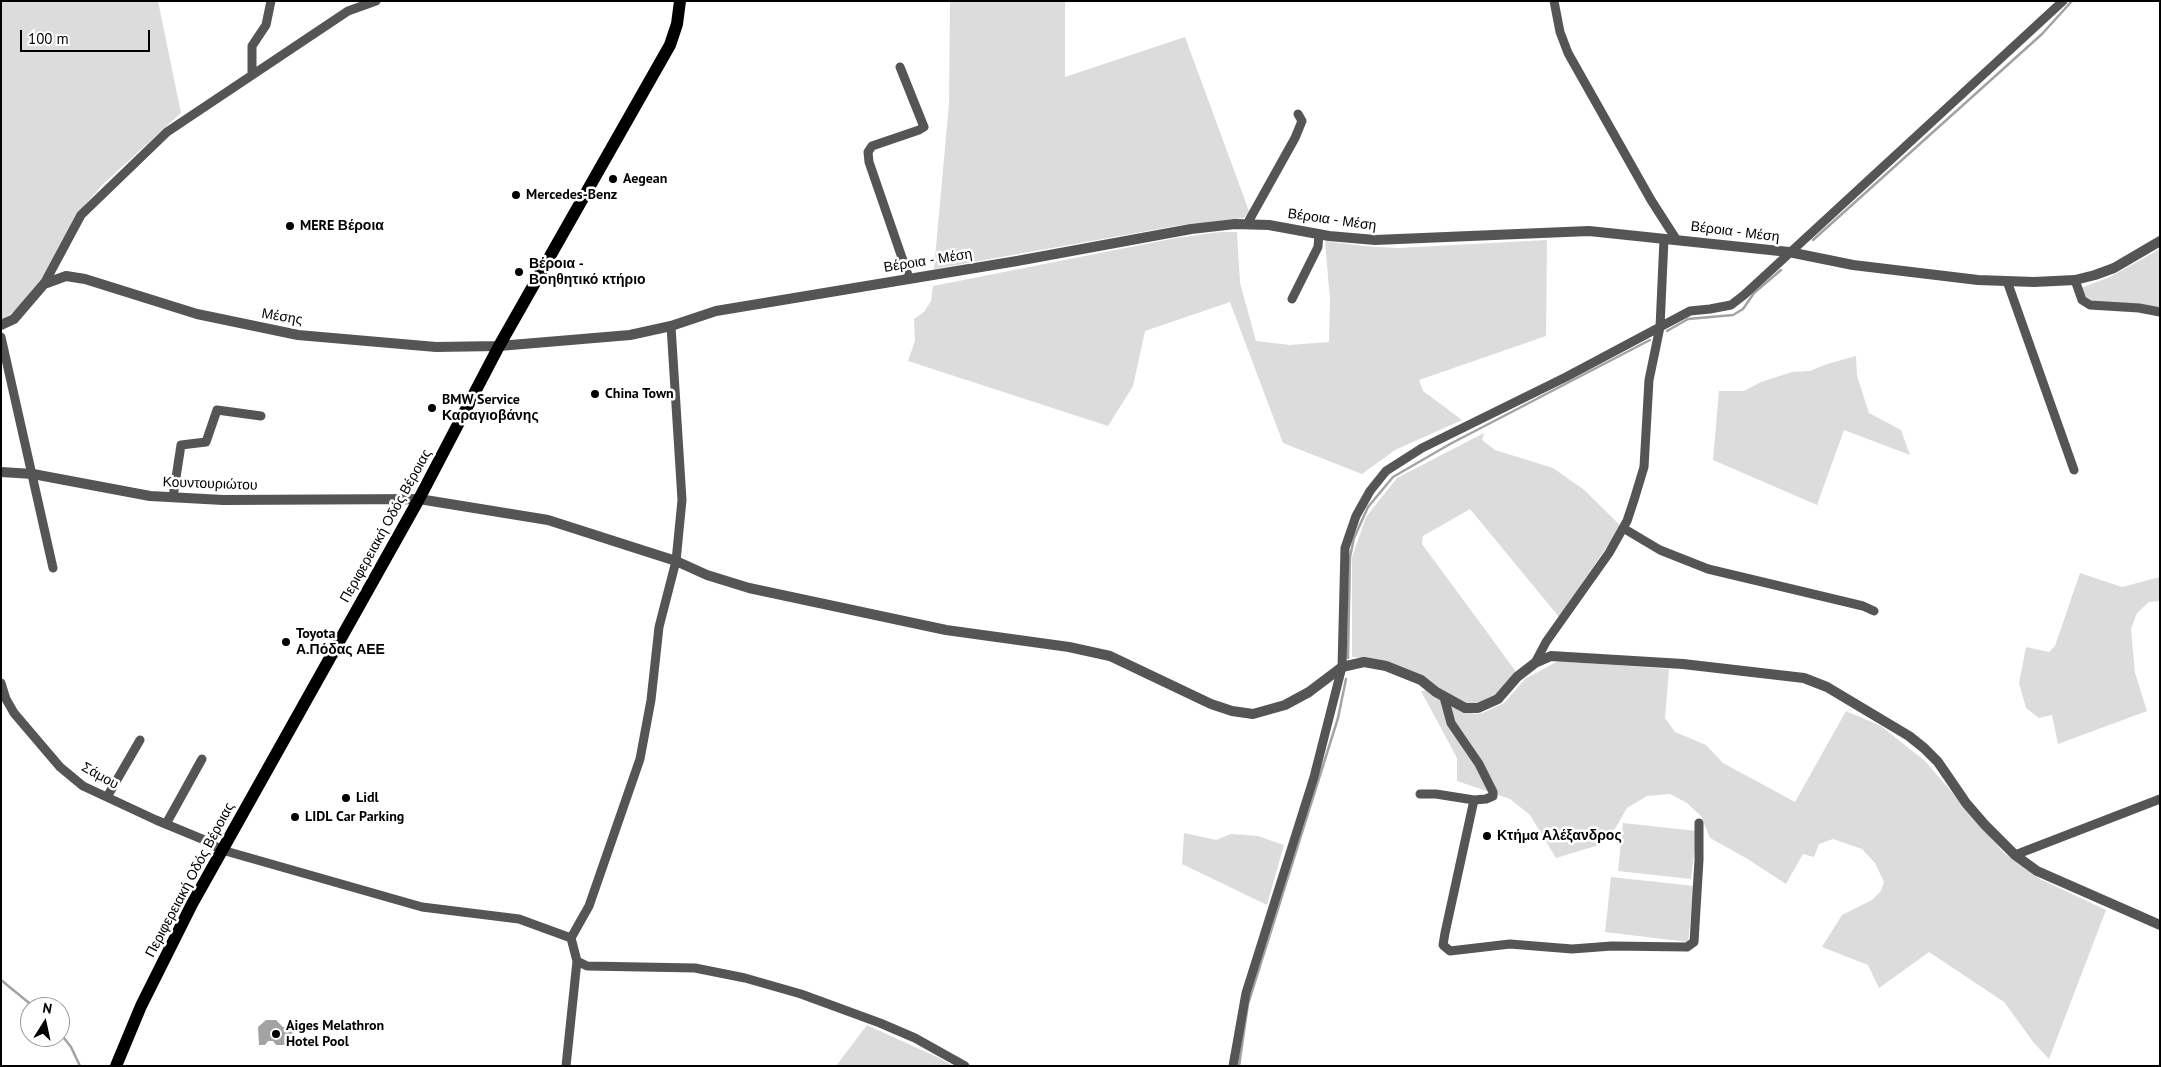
<!DOCTYPE html>
<meta charset="utf-8">
<style>
body{margin:0}
#map{position:relative;width:2161px;height:1067px;overflow:hidden;background:#fff;font-family:"PT Sans",sans-serif}
canvas{display:block}
.frame{position:absolute;inset:0;border:2px solid #000;pointer-events:none}
.north{position:absolute;left:20px;top:997px;width:50px;height:50px;box-sizing:border-box;background:#fff;border:1px solid #999;border-radius:50%;rotate:10deg;font-size:14px;font-weight:700;line-height:20px;text-align:center;color:#000}
.north::after{content:'';display:block;margin:auto;width:18px;height:22px;background:#000;clip-path:polygon(50% 0,100% 100%,50% 72%,0 100%)}
.scale{position:absolute;left:20px;top:30px;width:130px;height:22px;box-sizing:border-box;border:2px solid #000;border-top:0;padding-left:6px;font-size:15px;line-height:18px;white-space:nowrap;color:#000;-webkit-text-stroke:4px #fff;paint-order:stroke}
</style>
<div id="map">
<canvas width="2161" height="1067"></canvas>
<div class="frame"></div>
<div class="north">N</div>
<div class="scale">100 m</div>
</div>
<script>
const c = document.querySelector('canvas').getContext('2d');
c.lineJoin = 'round';
function fillPath(path, color) { c.fillStyle = color; c.fill(path, 'evenodd'); }
const poly = rows => new Path2D(rows.map(r => 'M' + r).join(''));
function stroke(path, color, width, dash) { c.strokeStyle = color; c.lineWidth = width; c.lineCap = dash ? 'butt' : 'round'; c.setLineDash(dash || []); c.stroke(path); }
function label(font, color, halo, rows, align = 'center') {
  c.font = font + ' "PT Sans",sans-serif'; c.lineWidth = 5; c.setLineDash([]); c.textBaseline = 'middle'; c.strokeStyle = halo; c.fillStyle = color; for (const [text, x, y, turn = 0] of rows) {
    c.save(); c.translate(x, y); c.rotate((+turn || 0) * Math.PI / 180); c.textAlign = isNaN(turn) ? turn : align; if (halo) c.strokeText(text, 0, 0); c.fillText(text, 0, 0); c.restore();
  }
}
fillPath(poly([
 [3,1,158,1,181,113,102,185,77,214,45,273,31,295,11,314,1,320,1,3],
 [950,1,1065,1,1065,77,1185,37,1249,211,1244,218,1181,225,934,269,949,104],
 [1220,232,1237,232,1240,283,1256,341,1290,345,1329,342,1330,300,1325,241,1364,246,1398,248,1547,240,1546,336,1419,380,1423,391,1462,420,1395,450,1362,474,1283,443,1230,302,1145,331,1133,386,1108,426,908,361,915,341,914,319,924,312,931,301,933,286,1176,238],
 [2160,249,2160,309,2095,303,2084,298,2081,288,2110,277],
 [1856,356,1857,376,1869,413,1901,430,1910,455,1844,430,1817,505,1713,460,1719,391,1744,391,1761,382,1792,372,1810,371,1827,364],
 [1484,433,1482,440,1495,450,1553,468,1583,489,1621,526,1559,617,1470,509,1423,536,1422,544,1517,673,1496,696,1478,705,1466,705,1364,658,1352,657,1352,557,1366,517,1397,478],
 [2080,573,2122,587,2160,577,2160,601,2149,602,2137,613,2131,629,2135,673,2147,711,2058,744,2052,715,2039,718,2026,708,2019,683,2026,647,2049,652,2055,646],
 [1558,661,1669,669,1665,718,1675,732,1706,745,1723,763,1795,802,1846,711,1881,726,1925,761,2004,853,2040,879,2106,910,2049,1059,2034,1043,2004,1002,1929,952,1879,988,1868,965,1822,947,1842,915,1872,900,1881,891,1884,882,1875,863,1862,849,1833,839,1819,844,1814,857,1803,854,1786,884,1746,858,1710,838,1701,816,1687,803,1670,794,1647,796,1627,808,1616,827,1602,844,1556,858,1530,815,1510,799,1457,781,1457,758,1421,691,1427,690,1461,712,1477,714,1485,712,1504,703,1525,679],
 [1623,823,1697,831,1691,879,1618,871],
 [1184,833,1216,840,1231,834,1258,836,1284,845,1267,905,1182,864],
 [1611,877,1694,886,1688,942,1605,932],
 [867,1025,941,1059,953,1066,836,1066]
]), '#dcdcdc');
fillPath(poly([
 [266,1020,276,1020,283,1027,293,1027,292,1045,276,1045,273,1041,268,1041,265,1045,259,1045,258,1027]
]), '#a3a3a3');
stroke(poly([
 [1813,240,2042,34,2072,1],
 [1667,331,1688,319,1733,315,1743,309,1754,293,1781,270],
 [1348,658,1350,557,1354,538,1368,507,1393,477,1450,444,1650,340],
 [1,980,34,1007],
 [60,1033,71,1047,80,1066],
 [1239,1066,1248,1004,1338,718,1346,679]
]), '#a3a3a3', 2.5);
stroke(poly([
 [1554,1,1560,32,1568,53,1651,200,1676,239],
 [900,67,924,127,919,130,872,146,868,152,869,162,909,278],
 [252,75,252,46,266,25,271,1],
 [1247,224,1295,138,1302,121,1298,114],
 [2075,280,2082,300,2090,305,2139,308,2160,312],
 [2007,281,2074,470],
 [44,284,81,215,167,132,348,11,376,1],
 [1292,299,1318,247,1319,234],
 [1,337,53,568],
 [173,497,181,445,206,442,217,410,261,416],
 [1623,528,1660,550,1708,569,1863,606,1874,611],
 [1535,663,1546,642,1609,553,1627,521,1634,500,1644,467,1649,380,1660,327,1664,239],
 [1,683,6,699,14,713,60,767,83,786,156,820,202,839,222,850,422,907,519,919,571,938,577,961,587,966,695,968,745,978,801,994,880,1023,915,1038,965,1066],
 [1420,794,1436,794,1474,800,1486,799,1493,796,1493,792,1479,764,1451,723,1444,697],
 [107,797,140,740],
 [1474,800,1445,933,1443,945,1450,951,1510,944,1572,949,1612,946,1687,947,1694,942,1699,860,1699,823],
 [166,824,202,759],
 [2015,855,2160,799],
 [571,938,589,906,640,759,651,700,659,627,676,561,682,500,671,326],
 [566,1066,577,961],
 [1233,1066,1246,993,1314,777,1342,667,1345,548,1356,516,1370,491,1386,471,1422,448,1566,377,1690,311,1710,309,1731,305,1744,295,2063,1]
]), '#555', 9);
stroke(poly([
 [1,325,14,319,44,284,66,276,85,279,197,314,298,335,436,347,499,346,630,335,671,326,716,311,1017,261,1191,229,1235,224,1269,225,1329,236,1375,240,1589,231,1789,252,1853,265,1978,280,2034,282,2075,280,2095,275,2114,268,2160,241],
 [1,472,33,474,150,496,223,500,419,499,548,520,676,561,707,575,749,588,946,630,1069,647,1110,656,1211,704,1232,711,1253,714,1285,705,1309,692,1342,667,1364,662,1386,666,1421,680,1436,692,1465,708,1478,708,1498,699,1517,677,1535,663,1551,656,1683,664,1804,678,1827,687,1909,736,1924,748,1938,762,1966,803,1985,825,2015,855,2037,871,2160,925]
]), '#555', 10);
stroke(poly([
 [116,1066,141,1006,192,904,419,499,499,346,670,45,677,24,680,1]
]), '#000', 12);
for (const [x, y, r, color] of [
 [613,179,5,"#000"],
 [516,195,5,"#000"],
 [290,226,5,"#000"],
 [519,272,5,"#000"],
 [595,394,5,"#000"],
 [432,408,5,"#000"],
 [286,642,5,"#000"],
 [346,798,5,"#000"],
 [295,817,5,"#000"],
 [1487,836,5,"#000"],
 [276,1034,5,"#000"]
]) { const dot = new Path2D(); dot.arc(x, y, r, 0, 2 * Math.PI); c.fillStyle = color; c.fill(dot); stroke(dot, '#fff', 2); }
label('bold 14px', '#000', '#fff', [
 ["Aegean",623,179],
 ["Mercedes-Benz",526,195],
 ["MERE Βέροια",300,226],
 ["Βέροια -",529,264],
 ["Βοηθητικό κτήριο",529,280],
 ["China Town",605,394],
 ["BMW Service",442,400],
 ["Καραγιοβάνης",442,416],
 ["Toyota",296,634],
 ["Α.Πόδας ΑΕΕ",296,650],
 ["Lidl",356,798],
 ["LIDL Car Parking",305,817],
 ["Κτήμα Αλέξανδρος",1497,836],
 ["Aiges Melathron",286,1026],
 ["Hotel Pool",286,1042]
], 'left');
label('14px', '#000', '#fff', [
 ["Βέροια - Μέση",1332,220,8],
 ["Βέροια - Μέση",1735,232,7],
 ["Βέροια - Μέση",928,261,-9],
 ["Μέσης",282,317,10],
 ["Κουντουριώτου",210,484,2],
 ["Περιφερειακή Οδός Βέροιας",386,526,-61],
 ["Σάμου",100,776,29],
 ["Περιφερειακή Οδός Βέροιας",190,880,-62]
]);
</script>
